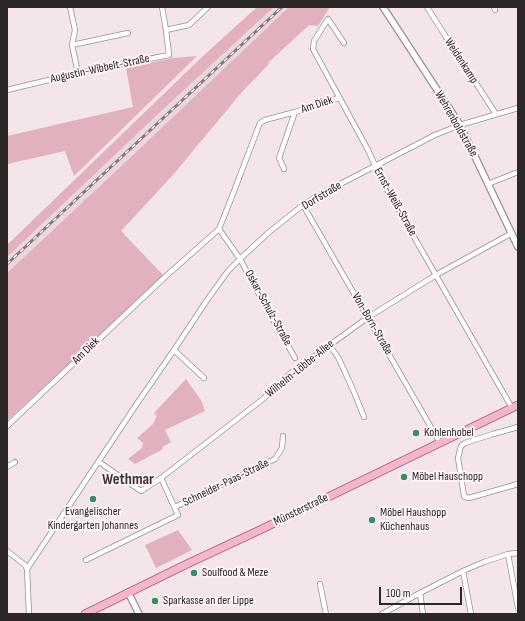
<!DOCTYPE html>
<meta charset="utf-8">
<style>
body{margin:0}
#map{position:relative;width:525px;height:621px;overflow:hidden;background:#f3e5e8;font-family:"Sofia Sans Condensed",sans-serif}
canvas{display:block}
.frame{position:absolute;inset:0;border:8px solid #2c2729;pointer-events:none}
.scale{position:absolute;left:379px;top:587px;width:83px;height:18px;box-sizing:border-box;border:2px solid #2c2729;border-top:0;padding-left:5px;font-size:12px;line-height:14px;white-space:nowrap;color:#2c2729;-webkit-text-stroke:3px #fef3f6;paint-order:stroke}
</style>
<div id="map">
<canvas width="525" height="621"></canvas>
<div class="frame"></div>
<div class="scale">100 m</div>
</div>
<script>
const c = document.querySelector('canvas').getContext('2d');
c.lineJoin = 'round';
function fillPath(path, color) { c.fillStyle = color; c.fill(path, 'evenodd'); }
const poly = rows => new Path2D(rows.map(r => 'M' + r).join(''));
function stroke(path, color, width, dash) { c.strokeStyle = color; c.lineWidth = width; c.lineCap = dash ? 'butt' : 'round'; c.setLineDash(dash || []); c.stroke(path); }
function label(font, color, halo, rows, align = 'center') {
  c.font = font + ' "Sofia Sans Condensed",sans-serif'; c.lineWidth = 4; c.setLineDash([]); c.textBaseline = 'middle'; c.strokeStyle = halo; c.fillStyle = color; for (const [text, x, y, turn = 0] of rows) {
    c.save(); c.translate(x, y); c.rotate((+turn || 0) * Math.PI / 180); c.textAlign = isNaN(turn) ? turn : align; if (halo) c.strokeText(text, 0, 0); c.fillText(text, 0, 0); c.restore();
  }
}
fillPath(poly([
 [274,7,289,7,133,155,7,273,7,257,172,101]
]), '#edd7dd');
fillPath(poly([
 [257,7,274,7,172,101,7,257,7,245,203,56],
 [289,7,330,7,318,26,309,25,269,62,268,65,242,92,172,176,121,231,164,276,7,421,7,273,133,155],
 [197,56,74,176,65,151,7,164,7,136,133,107,126,68,173,58],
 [186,379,201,400,205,411,165,430,171,442,162,447,163,449,135,464,128,459,142,448,143,443,137,438,153,424,157,416,154,413],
 [178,530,192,550,156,568,145,545]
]), '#e1b2bd');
const minor = poly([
 [70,7,75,30,72,45,78,73],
 [427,7,446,37,496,114],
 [494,7,495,10],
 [166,30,189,25,208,7],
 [344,43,328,19,314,41,313,49,368,150,382,181,512,408],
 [72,45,128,33],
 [7,90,78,73,169,55,166,30,162,7],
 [284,169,279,158,295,112],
 [488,184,518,172],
 [303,205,440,443],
 [219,229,231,199,260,123,265,120,295,112,339,98],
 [329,345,338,357,345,372,354,392,364,417],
 [174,350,204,378],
 [7,426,165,277,219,229,240,259,266,307,295,358],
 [518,427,493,434,465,443,461,446,458,458,464,496,465,497,469,498,518,484],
 [99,462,141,491,161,478,263,399,292,372,305,363,367,318,436,275,512,233],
 [7,467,15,462],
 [175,507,275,459,282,448,283,436],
 [7,551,25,565,27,569],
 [508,554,518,608],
 [86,560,178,515,161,478],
 [463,571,471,614],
 [320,584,326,614],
 [420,593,423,614],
 [29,614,27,569,136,405,174,350,205,303,228,271,240,259,268,233,303,205,317,196,435,135,460,125,518,108],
 [382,614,420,593,463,571,484,562,508,554,518,553]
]);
const tertiary = poly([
 [383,7,460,125,469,144,518,247],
 [128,592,139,614]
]);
const primary = poly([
 [85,614,189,563,262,529,518,405]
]);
stroke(minor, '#9b8f92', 6);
stroke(tertiary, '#9b8f92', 8);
stroke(primary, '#a96479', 9);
stroke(minor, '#fff', 4.5);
stroke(tertiary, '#fff', 5.5);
stroke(primary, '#f4b6c8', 7);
const rail = poly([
 [7,264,282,7]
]);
stroke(rail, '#82797c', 3);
stroke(rail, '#fef3f6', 1.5, [4.5]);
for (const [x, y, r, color] of [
 [416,433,4,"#388e62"],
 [404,477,4,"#388e62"],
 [93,499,4,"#388e62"],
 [372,520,4,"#388e62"],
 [194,573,4,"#388e62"],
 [155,601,4,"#388e62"]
]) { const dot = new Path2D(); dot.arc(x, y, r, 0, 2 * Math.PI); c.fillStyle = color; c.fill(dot); stroke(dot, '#fef3f6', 1.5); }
label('12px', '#2c2729', '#fef3f6', [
 ["Weidenkamp",461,61,57],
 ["Augustin-Wibbelt-Straße",100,69,-12],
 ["Am Diek",317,105,-18],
 ["Wehrenboldstraße",456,124,60],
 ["Dorfstraße",322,196,-31],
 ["Ernst-Weiß-Straße",395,202,61],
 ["Oskar-Schulz-Straße",268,308,61],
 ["Von-Born-Straße",372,324,60],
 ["Am Diek",86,351,-44],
 ["Wilhelm-Löbbe-Allee",300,369,-39],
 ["Schneider-Paas-Straße",226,483,-26],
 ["Münsterstraße",301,510,-26]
]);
label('12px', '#2c2729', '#fef3f6', [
 ["Kohlenhobel",424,433],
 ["Möbel Hauschopp",412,477],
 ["Evangelischer",93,512,"center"],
 ["Kindergarten Johannes",93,526,"center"],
 ["Möbel Haushopp",380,513],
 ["Küchenhaus",380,527],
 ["Soulfood & Meze",202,573],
 ["Sparkasse an der Lippe",163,601]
], 'left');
label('bold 16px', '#3e3436', '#fef3f6', [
 ["Wethmar",128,480]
]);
</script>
